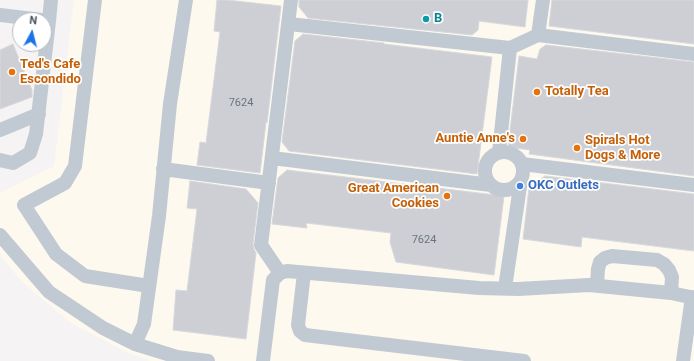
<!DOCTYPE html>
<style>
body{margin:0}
#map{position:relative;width:694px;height:361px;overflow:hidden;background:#f5f3f3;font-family:Roboto,sans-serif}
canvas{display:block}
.north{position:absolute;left:12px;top:12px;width:40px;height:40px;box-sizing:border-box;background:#fff;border:1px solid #b7bbc0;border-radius:50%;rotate:7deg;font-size:11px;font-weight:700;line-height:16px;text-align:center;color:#4a5661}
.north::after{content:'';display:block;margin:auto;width:14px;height:18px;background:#1a73e8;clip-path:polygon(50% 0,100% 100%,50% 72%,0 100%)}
</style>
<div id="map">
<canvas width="694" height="361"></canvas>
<div class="north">N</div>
</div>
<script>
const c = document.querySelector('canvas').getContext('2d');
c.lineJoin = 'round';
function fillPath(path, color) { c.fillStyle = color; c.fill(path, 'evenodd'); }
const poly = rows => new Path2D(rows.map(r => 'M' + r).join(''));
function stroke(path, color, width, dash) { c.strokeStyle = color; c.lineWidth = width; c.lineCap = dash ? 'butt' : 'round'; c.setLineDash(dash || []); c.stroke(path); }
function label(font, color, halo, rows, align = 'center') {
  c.font = font + ' Roboto,sans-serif'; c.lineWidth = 3.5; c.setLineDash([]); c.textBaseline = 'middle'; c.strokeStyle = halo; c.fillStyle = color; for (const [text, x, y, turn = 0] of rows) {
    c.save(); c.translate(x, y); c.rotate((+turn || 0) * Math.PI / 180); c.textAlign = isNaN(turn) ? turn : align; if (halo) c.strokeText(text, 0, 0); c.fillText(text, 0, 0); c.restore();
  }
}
fillPath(poly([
 [74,0,694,0,694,361,150,361,130,354,71,323,22,282,0,255,0,193,54,166]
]), '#fdf9ef');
const building = poly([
 [217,0,227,0,281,6,267,123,266,122,260,173,197,165,200,142,206,143,220,32,214,31,217,0],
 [299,0,528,0,525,27,479,21,478,30,472,35,308,18,299,7,299,0],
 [552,0,694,0,694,44,549,26,552,0],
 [303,34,384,43,384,44,492,57,477,174,289,151,282,142,295,41,303,34],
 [13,44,32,90,32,97,0,109,0,50,13,44],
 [546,45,694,62,694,176,529,154,530,150,508,147,519,56,537,59,540,49,546,45],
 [287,170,504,196,494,275,396,262,390,242,391,233,306,223,307,228,272,224,278,178,287,170],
 [545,176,694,194,694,251,582,237,581,247,523,239,529,188,545,176],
 [190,181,246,189,258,203,253,244,254,249,256,253,246,339,173,330,176,290,187,291,197,209,187,208,190,181]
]);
fillPath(building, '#cdcfd5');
stroke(building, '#d7d9de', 1);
stroke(poly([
 [95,0,75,166,65,183,24,205,56,254,85,276,149,286],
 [543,0,538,35,694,54],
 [0,15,42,20],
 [49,21,51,0],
 [289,24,510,48,499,152],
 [510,48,538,35],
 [0,130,39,114],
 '485 171a19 19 0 1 1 38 0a19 19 0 1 1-38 0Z',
 [272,158,491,185],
 [0,160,13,163,30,153,36,134,49,21,44,20],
 [522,164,694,185],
 [163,169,269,183],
 [0,235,49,292,103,328,135,344,177,357,208,361],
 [280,273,261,245,291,0],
 [304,273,298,325,300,331,305,335,524,361],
 [597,285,598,269,600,262,605,258,612,256,657,260,664,264,669,270,672,277,671,293],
 [505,288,521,180],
 [135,344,144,324,159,216,170,104,186,0],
 [263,361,273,280,280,273,287,271,479,288,518,289,589,285,671,293,694,298],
 [683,361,692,297]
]), '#c1cad2', 14);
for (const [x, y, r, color] of [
 [426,19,4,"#0f9aa8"],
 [12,72,4,"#e8710a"],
 [537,92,4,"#e8710a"],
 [523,139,4,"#e8710a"],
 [577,148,4,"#e8710a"],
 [520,186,4,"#3f7fe0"],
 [447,196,4,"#e8710a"]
]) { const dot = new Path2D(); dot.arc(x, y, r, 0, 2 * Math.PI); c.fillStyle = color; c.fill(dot); stroke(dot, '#fff', 1.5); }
label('11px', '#6b747e', null, [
 ["7624",241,103],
 ["7624",424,240]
]);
label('bold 13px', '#0d838f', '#fff', [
 ["B",434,19]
], 'left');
label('bold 13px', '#c56008', '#fff', [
 ["Ted's Cafe",20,65],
 ["Escondido",20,80],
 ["Totally Tea",545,92],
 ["Auntie Anne's",515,139,"right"],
 ["Spirals Hot",585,141],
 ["Dogs & More",585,156],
 ["Great American",439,189,"right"],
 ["Cookies",439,204,"right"]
], 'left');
label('bold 13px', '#366cbe', '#fff', [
 ["OKC Outlets",528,186]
], 'left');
</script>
